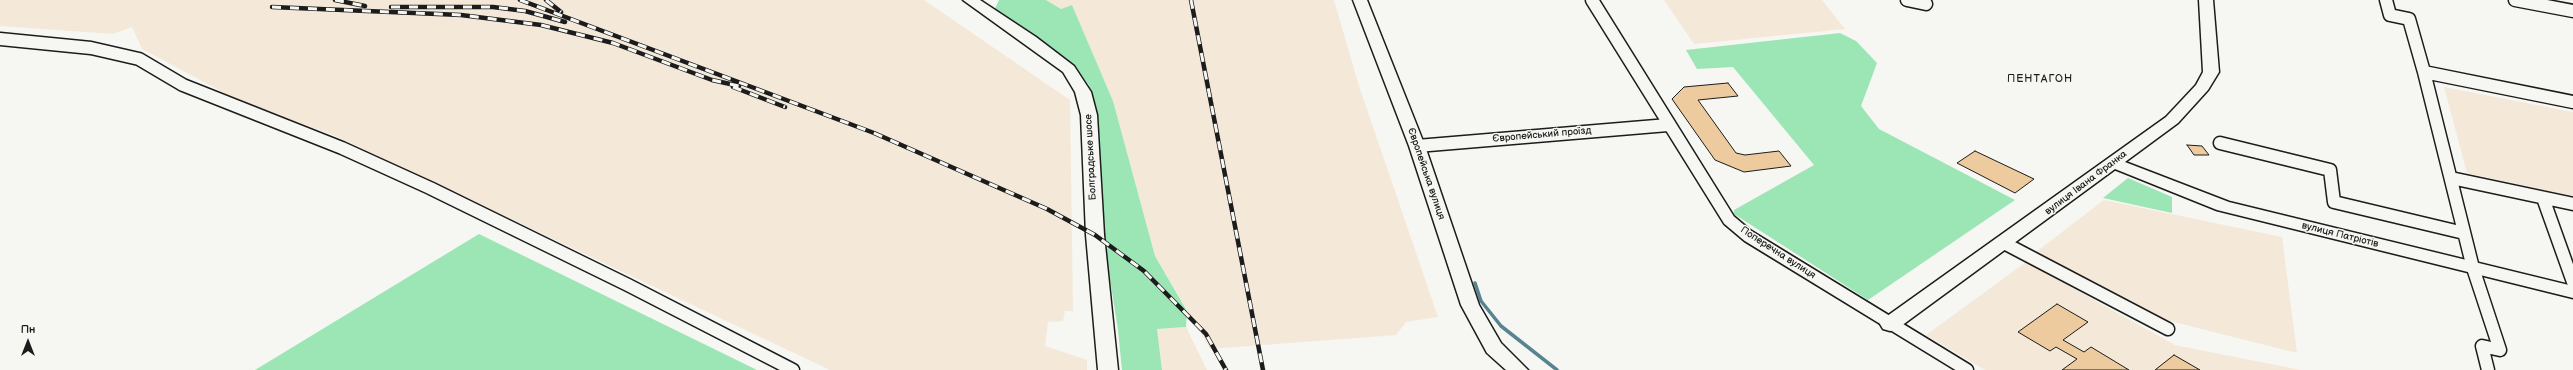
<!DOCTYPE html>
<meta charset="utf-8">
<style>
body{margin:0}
#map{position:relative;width:2573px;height:370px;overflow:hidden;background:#f6f6f2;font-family:"Balsamiq Sans",sans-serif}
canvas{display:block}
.north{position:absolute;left:8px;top:322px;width:40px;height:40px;-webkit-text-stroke:3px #f6f6f2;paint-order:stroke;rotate:0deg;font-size:11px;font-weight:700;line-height:16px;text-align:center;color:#1c1c1c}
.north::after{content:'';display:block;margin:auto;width:14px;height:18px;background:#1c1c1c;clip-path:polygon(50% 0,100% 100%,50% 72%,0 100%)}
</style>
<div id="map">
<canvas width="2573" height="370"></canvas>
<div class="north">Пн</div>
</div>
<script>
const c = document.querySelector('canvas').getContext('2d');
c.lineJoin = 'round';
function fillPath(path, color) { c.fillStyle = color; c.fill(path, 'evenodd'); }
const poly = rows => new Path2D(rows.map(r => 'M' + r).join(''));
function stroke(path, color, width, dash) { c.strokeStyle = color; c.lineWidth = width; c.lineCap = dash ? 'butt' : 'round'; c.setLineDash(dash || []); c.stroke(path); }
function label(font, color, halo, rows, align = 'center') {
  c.font = font + ' "Balsamiq Sans",sans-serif'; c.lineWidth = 3; c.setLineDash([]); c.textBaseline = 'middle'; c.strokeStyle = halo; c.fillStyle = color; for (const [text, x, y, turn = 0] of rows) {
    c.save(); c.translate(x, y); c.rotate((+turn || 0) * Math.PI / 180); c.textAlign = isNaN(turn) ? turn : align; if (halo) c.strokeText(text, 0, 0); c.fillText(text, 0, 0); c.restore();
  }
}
fillPath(poly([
 [0,0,924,0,1070,100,1073,311,1065,311,1063,321,1048,322,1045,346,1087,360,1087,370,830,370,331,134,247,105,142,49,132,27,113,34,0,26],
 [1046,0,1334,0,1358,83,1438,317,1406,322,1396,335,1210,349,1155,256,1113,101,1072,5,1061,9],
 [1664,0,1822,0,1845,29,1694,44],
 [2444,87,2573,112,2573,197,2467,173],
 [2104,200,2282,237,2297,353,2162,319,2036,252],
 [2026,262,2175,345,2301,370,1985,370,1926,335],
 [1186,327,1207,370,1162,370,1157,329]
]), '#f4e9d9');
fillPath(poly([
 [999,0,1046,0,1061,9,1072,5,1113,101,1155,256,1187,311,1186,327,1157,329,1162,370,1122,370,1118,330,1104,241,1095,103,1088,84,1075,67,1062,57,994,11],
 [1840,33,1856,41,1877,63,1861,106,1879,129,2015,200,1868,300,1734,214,1734,210,1814,165,1733,67,1697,69,1686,50],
 [2128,178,2172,197,2172,213,2103,198],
 [479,234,757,370,255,370]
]), '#9ce5b5');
stroke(poly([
 [1475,283,1481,301,1501,326,1557,370]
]), '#56848f', 3.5);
const building = poly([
 [1728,83,1738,96,1698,100,1736,153,1745,155,1779,151,1791,166,1744,172,1715,160,1672,99,1684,87,1728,83],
 [2187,145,2202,146,2209,155,2194,155,2187,145],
 [1975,151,2034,179,2015,193,1957,163,1975,151],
 [2057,304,2088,322,2063,340,2084,352,2091,347,2129,370,2062,370,2077,359,2056,347,2050,351,2018,332,2057,304],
 [2174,355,2200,370,2155,370,2174,355]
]);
fillPath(building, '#eecb9f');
stroke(building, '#1c1c1c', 1);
const street = poly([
 [1592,0,1729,220,1748,236,1967,370],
 [1907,0,1926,4],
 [2386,0,2390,15,2409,19,2424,72,2473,268,2500,350,2482,346,2488,370],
 [2515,0,2573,11],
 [0,39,91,48,139,59,183,85,342,148,430,188,628,285,793,370],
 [2424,72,2573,102],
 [2220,143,2330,170,2334,202,2464,233],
 [1417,146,1668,125],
 [2451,178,2573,204],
 [2543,198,2573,282],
 [2004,243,2168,329]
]);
const secondary = poly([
 [963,0,980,0,1036,37,1074,66,1091,92,1097,115,1104,235,1118,370,1098,370,1086,235,1081,115,1075,92,1063,72,963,0],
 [1353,0,1367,0,1425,146,1479,305,1501,343,1528,370,1506,370,1487,353,1461,305,1409,146,1353,0],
 [2199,0,2213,0,2219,72,2208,90,2178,123,2125,162,2229,202,2573,286,2573,298,2217,210,2115,169,1897,329,1890,331,1883,329,1880,324,1883,319,2166,117,2196,85,2203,72,2199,0]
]);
stroke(street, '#1c1c1c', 15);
stroke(secondary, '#1c1c1c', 3);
stroke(street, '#f6f6f2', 12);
fillPath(secondary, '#f6f6f2');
const rail = poly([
 [335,0,365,6],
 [520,0,874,133,1047,209,1095,235,1144,271,1206,334,1226,370],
 [546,0,561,12],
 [1191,0,1263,370],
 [272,7,461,15,541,25,613,43,712,80,739,86],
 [391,7,493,7,525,11,565,22],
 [733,87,785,107]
]);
stroke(rail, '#1c1c1c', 4.5);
stroke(rail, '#f6f6f2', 3, [9]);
label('10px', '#1c1c1c', '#f6f6f2', [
 ["Європейський проїзд",1542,135,-5],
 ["Болградське шосе",1091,157,-93],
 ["Європейська вулиця",1426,174,71],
 ["вулиця Івана Франка",2086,183,-37],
 ["вулиця Патріотів",2340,235,14],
 ["Поперечна вулиця",1778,253,33]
]);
c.letterSpacing = '1px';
label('11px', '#1c1c1c', '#f6f6f2', [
 ["ПЕНТАГОН",2040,79]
]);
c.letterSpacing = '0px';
</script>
